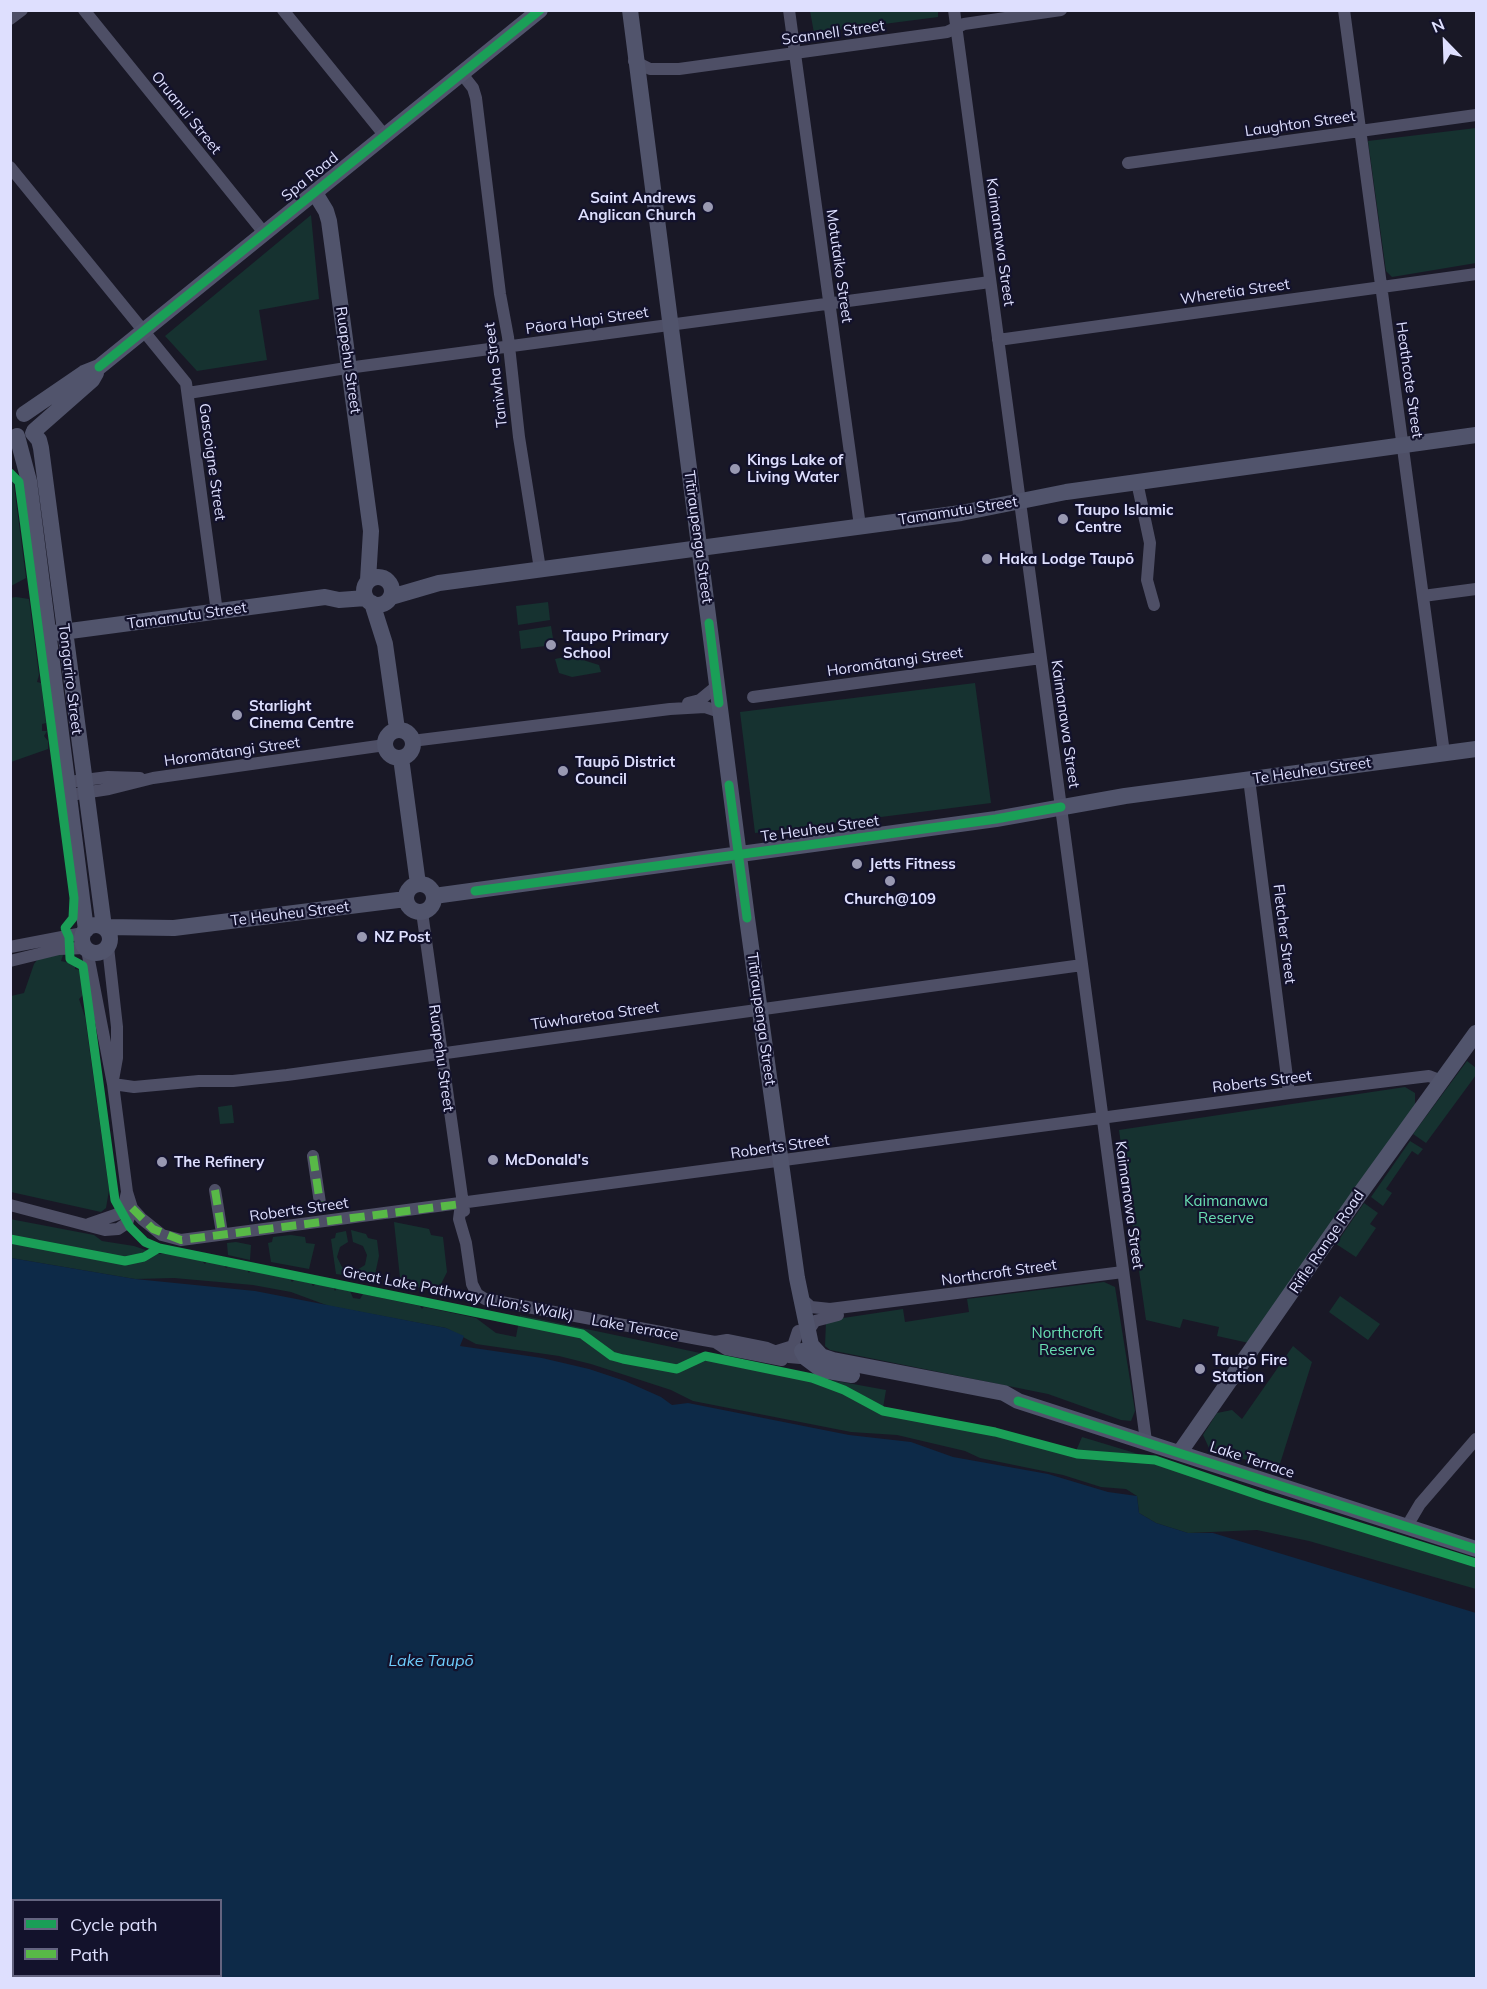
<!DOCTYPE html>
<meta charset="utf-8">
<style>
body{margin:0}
#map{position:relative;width:1487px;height:1989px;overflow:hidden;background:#191826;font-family:Mulish,sans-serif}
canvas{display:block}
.frame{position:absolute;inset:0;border:12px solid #dedffe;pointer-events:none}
.legend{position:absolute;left:12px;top:1899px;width:210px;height:78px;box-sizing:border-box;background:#13122c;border:2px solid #646480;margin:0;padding:8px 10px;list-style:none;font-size:18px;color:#dedffe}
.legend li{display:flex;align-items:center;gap:12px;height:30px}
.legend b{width:30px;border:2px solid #646480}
.north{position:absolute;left:1415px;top:12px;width:60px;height:60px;-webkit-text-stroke:4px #13122c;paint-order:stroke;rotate:337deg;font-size:16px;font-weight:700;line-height:24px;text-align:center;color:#dedffe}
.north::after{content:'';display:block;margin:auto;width:21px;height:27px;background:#dedffe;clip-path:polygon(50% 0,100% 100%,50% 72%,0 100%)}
</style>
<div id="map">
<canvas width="1487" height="1989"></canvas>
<div class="frame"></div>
<ul class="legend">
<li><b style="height:8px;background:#1a9f57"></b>Cycle path</li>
<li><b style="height:8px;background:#58b947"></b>Path</li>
</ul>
<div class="north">N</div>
</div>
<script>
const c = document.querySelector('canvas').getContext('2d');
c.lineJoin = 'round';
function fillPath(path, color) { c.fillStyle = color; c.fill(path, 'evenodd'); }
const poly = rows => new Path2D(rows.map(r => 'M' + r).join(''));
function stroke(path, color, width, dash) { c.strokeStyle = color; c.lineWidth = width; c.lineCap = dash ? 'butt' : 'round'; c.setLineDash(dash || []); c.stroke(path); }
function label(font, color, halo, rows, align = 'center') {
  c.font = font + ' Mulish,sans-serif'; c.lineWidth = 4.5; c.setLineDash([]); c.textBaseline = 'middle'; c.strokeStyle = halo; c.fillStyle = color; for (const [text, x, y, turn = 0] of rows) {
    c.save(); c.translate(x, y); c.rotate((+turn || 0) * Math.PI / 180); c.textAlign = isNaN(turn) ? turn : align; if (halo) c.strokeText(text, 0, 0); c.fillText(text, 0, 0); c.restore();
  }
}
fillPath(poly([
 [810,11,938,11,938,17,814,33],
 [1476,128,1476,263,1392,277,1386,271,1368,141],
 [311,215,319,299,259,310,267,360,197,371,165,336],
 [11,475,13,478,26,578,11,586],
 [16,597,29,599,39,675,37,682,41,683,46,723,42,724,42,731,47,731,44,736,48,741,48,749,11,762,10,598],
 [548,602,550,620,518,625,516,606],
 [551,626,554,645,521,649,519,631],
 [570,656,599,665,601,672,572,677,559,673,555,659],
 [975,683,991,803,755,833,740,712],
 [64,952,61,961,75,964,75,969,80,970,85,993,79,999,85,1017,109,1190,106,1208,101,1212,11,1192,11,996,24,993,34,964,38,959],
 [1467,1061,1476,1068,1476,1075,1426,1143,1413,1134],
 [1405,1087,1415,1093,1415,1105,1249,1343,1217,1336,1219,1327,1183,1319,1180,1328,1146,1320,1119,1130],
 [232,1105,234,1123,220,1124,218,1107],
 [1410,1141,1423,1149,1418,1155,1412,1151,1386,1189,1392,1193,1383,1206,1371,1197],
 [1364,1203,1378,1213,1370,1224,1376,1228,1356,1257,1336,1244],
 [10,1219,94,1235,102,1241,134,1246,157,1254,173,1253,202,1261,205,1264,207,1261,224,1265,226,1268,229,1266,246,1269,249,1273,251,1269,289,1277,292,1282,294,1280,311,1283,313,1286,316,1284,333,1287,335,1291,337,1288,350,1291,353,1298,360,1299,363,1294,420,1306,422,1309,424,1307,476,1318,496,1333,516,1337,520,1315,809,1376,886,1390,883,1408,1008,1433,1076,1451,1082,1437,1244,1486,1476,1566,1476,1589,1309,1541,1257,1530,1188,1533,1156,1523,1139,1513,1137,1496,1126,1489,1101,1487,1063,1475,980,1458,965,1451,897,1435,851,1432,693,1401,671,1390,591,1364,559,1356,476,1344,446,1328,329,1306,291,1292,253,1285,174,1278,135,1279,11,1258],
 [394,1222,429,1229,431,1235,443,1237,447,1272,439,1288,401,1287],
 [351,1230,366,1234,368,1238,377,1240,379,1256,374,1279,358,1276,357,1270,365,1265,367,1255,363,1246,353,1242],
 [346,1231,348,1242,340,1247,337,1257,342,1267,350,1271,351,1276,336,1274,331,1239,335,1238,336,1233],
 [291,1235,305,1237,306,1243,315,1244,309,1269,271,1262,268,1243,272,1242,273,1237],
 [236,1242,251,1245,250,1260,228,1255,227,1243],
 [1104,1282,1115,1287,1135,1411,1131,1421,1121,1420,1048,1394,830,1350,825,1346,826,1322,830,1320,903,1309,905,1322,969,1312,967,1299],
 [1340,1296,1380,1324,1368,1340,1329,1312],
 [1293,1346,1312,1362,1278,1470,1209,1448,1203,1435,1217,1413,1232,1410,1242,1419]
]), '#163230');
fillPath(poly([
 [11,1258,135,1279,255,1291,446,1328,464,1336,460,1346,542,1358,589,1369,625,1381,661,1397,672,1405,688,1403,849,1435,911,1442,953,1457,1048,1474,1108,1492,1137,1496,1139,1513,1156,1523,1188,1533,1213,1533,1476,1613,1476,1978,11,1978],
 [14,1900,220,1900,220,1976,14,1976]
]), '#0d2a48');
stroke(poly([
 [84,10,265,234],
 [283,10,385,136],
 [789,10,860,526],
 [954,10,1146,1441],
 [1344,10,1444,753],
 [10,19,22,10],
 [634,61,650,69,679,69,947,32,964,24,1061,10],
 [462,74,473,88,476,98,500,294,508,337,519,437,540,569],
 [1128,163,1476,115],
 [10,167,186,383,217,612],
 [998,340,1476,274],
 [188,393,340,369,990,282],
 [1137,482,1150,543,1147,580,1154,605],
 [1423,596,1476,589],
 [753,697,1041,658],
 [688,703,700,700,717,686],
 [412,741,670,709,705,707,720,712],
 [1249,779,1289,1093],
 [69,782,108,777,140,778],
 [70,795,109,789,153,778,385,745],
 [422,912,464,1211],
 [10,947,83,933],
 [108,947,117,1027,117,1058,113,1080],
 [87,950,113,1084,127,1192,132,1208,142,1219,162,1235,181,1240,1289,1093,1429,1076,1442,1081],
 [10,961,59,949,86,948],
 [113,1084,134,1087,199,1081,233,1081,287,1075,1082,965],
 [313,1156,320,1203],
 [215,1190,222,1233],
 [461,1204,459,1219,466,1243,472,1284,477,1294,485,1299,698,1339,715,1342,727,1340,767,1348,789,1357,812,1359],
 [10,1205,105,1230,118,1229,127,1223,132,1208],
 [89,1224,118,1214,124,1205,127,1192],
 [803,1300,811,1307,830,1309,1123,1272],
 [807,1333,815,1321,838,1315],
 [715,1342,726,1349,782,1360],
 [777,1351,793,1346,798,1331],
 [1407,1526,1420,1504,1476,1439]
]), '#4e4f66', 12);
stroke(poly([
 [630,10,747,918,797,1278,811,1345,821,1356,833,1360,1004,1393,1018,1401,1476,1549],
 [315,193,326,211,329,221,371,531,368,580],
 [24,414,84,373,99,367,540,10],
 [34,431,92,380,96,373],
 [33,433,39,440,41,448,104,927],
 [17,436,29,481,86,930],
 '364 591a14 14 0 1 1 28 0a14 14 0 1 1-28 0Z',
 [391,597,439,583,961,513,1066,492,1476,435],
 [372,603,385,644,397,729],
 [55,633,325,597,339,600,366,598],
 '385 744a14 14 0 1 1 28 0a14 14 0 1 1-28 0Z',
 [401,758,418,884],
 '406 898a14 14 0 1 1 28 0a14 14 0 1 1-28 0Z',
 [434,896,996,819,1125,796,1476,749],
 '82 939a14 14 0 1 1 28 0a14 14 0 1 1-28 0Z',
 [106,927,174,928,406,899],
 [802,1351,806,1358,822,1370,852,1375],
 [1180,1452,1359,1195,1476,1033]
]), '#51546c', 16);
stroke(poly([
 [313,1156,320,1203],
 [215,1190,222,1233],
 [132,1208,153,1229,181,1240,461,1204]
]), '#58b947', 8, [15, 8]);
stroke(poly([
 [99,367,540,10],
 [10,473,19,482,74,898,73,918,65,928,69,937,70,959,83,966,115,1200,130,1227,145,1242,159,1248],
 [709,623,719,703],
 [729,785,747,918],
 [475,891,996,819,1061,807],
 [10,1239,125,1261,144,1257,159,1248,582,1334,612,1356,623,1359,677,1369,705,1356,812,1378,844,1390,883,1411,995,1432,1077,1454,1155,1460,1264,1497,1476,1563],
 [1018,1401,1476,1549]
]), '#1a9f57', 9);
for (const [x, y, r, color] of [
 [708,207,6,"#9999b2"],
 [735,469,6,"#9999b2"],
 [1063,519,6,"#9999b2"],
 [987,559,6,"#9999b2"],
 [551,645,6,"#9999b2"],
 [237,715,6,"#9999b2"],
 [563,771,6,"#9999b2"],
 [857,864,6,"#9999b2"],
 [890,881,6,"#9999b2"],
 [362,937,6,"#9999b2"],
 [493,1160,6,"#9999b2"],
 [162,1162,6,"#9999b2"],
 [1200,1369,6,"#9999b2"]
]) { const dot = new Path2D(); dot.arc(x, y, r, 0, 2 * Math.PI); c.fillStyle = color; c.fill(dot); stroke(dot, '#13122c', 2); }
label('15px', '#dedffe', '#13122c', [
 ["Scannell Street",833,33,-8],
 ["Oruanui Street",186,113,51],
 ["Laughton Street",1300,124,-8],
 ["Spa Road",310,177,-39],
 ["Kaimanawa Street",1000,242,82],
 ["Motutaiko Street",839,266,82],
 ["Wheretia Street",1235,292,-8],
 ["Pāora Hapi Street",587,321,-8],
 ["Ruapehu Street",348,360,82],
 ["Taniwha Street",496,375,-97],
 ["Heathcote Street",1409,380,82],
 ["Gascoigne Street",212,462,82],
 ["Tamamutu Street",958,511,-9],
 ["Tītīraupenga Street",698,537,82],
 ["Tamamutu Street",187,616,-8],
 ["Horomātangi Street",895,662,-8],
 ["Tongariro Street",70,679,83],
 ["Kaimanawa Street",1065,724,82],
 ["Horomātangi Street",232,752,-8],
 ["Te Heuheu Street",1312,771,-8],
 ["Te Heuheu Street",820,829,-8],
 ["Te Heuheu Street",290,914,-7],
 ["Fletcher Street",1284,934,83],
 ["Tūwharetoa Street",595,1016,-8],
 ["Tītīraupenga Street",761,1019,82],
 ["Ruapehu Street",441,1058,82],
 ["Roberts Street",1262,1082,-7],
 ["Roberts Street",780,1147,-8],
 ["Kaimanawa Street",1129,1205,82],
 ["Roberts Street",299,1210,-8],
 ["Rifle Range Road",1327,1242,-56],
 ["Northcroft Street",999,1273,-8],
 ["Great Lake Pathway (Lion's Walk)",458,1294,11],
 ["Lake Terrace",635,1328,10],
 ["Lake Terrace",1252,1460,18]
]);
label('bold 15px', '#dedffe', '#13122c', [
 ["Saint Andrews",696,198,"right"],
 ["Anglican Church",696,215,"right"],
 ["Kings Lake of",747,460],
 ["Living Water",747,477],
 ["Taupo Islamic",1075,510],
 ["Centre",1075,527],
 ["Haka Lodge Taupō",999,559],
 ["Taupo Primary",563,636],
 ["School",563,653],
 ["Starlight",249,706],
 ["Cinema Centre",249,723],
 ["Taupō District",575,762],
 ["Council",575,779],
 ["Jetts Fitness",869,864],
 ["Church@109",890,899,"center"],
 ["NZ Post",374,937],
 ["McDonald's",505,1160],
 ["The Refinery",174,1162],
 ["Taupō Fire",1212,1360],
 ["Station",1212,1377]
], 'left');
label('15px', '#69dfb2', '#13122c', [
 ["Kaimanawa",1226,1201],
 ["Reserve",1226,1218],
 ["Northcroft",1067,1333],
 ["Reserve",1067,1350]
]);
label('italic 16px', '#6ecdfc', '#13122c', [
 ["Lake Taupō",431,1661]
]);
</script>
